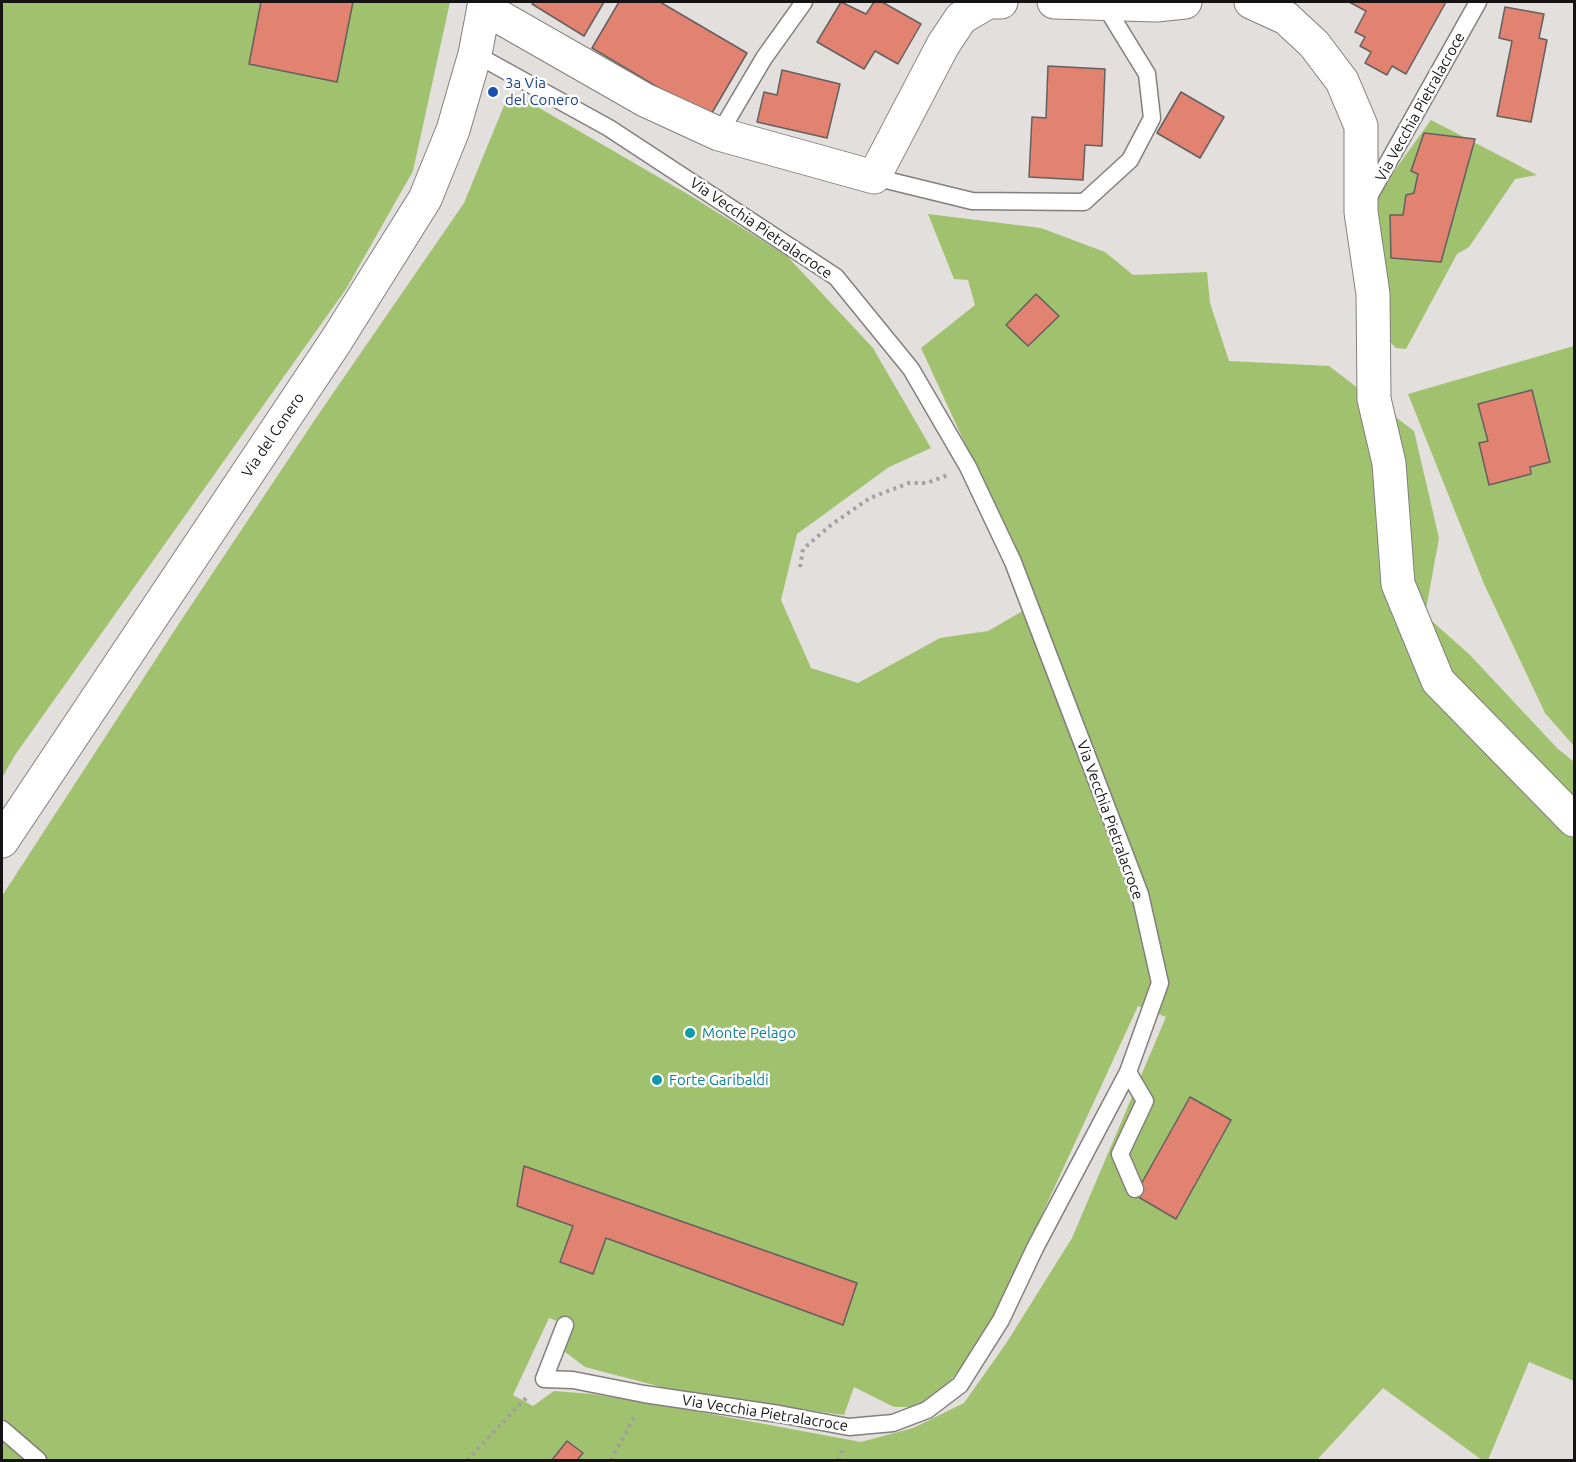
<!DOCTYPE html>
<style>
body{margin:0}
#map{position:relative;width:1576px;height:1462px;overflow:hidden;background:#e3dfdd;font-family:Ubuntu,sans-serif}
canvas{display:block}
.frame{position:absolute;inset:0;border:3px solid #151313;pointer-events:none}
</style>
<div id="map">
<canvas width="1576" height="1462"></canvas>
<div class="frame"></div>
</div>
<script>
const c = document.querySelector('canvas').getContext('2d');
c.lineJoin = 'round';
function fillPath(path, color) { c.fillStyle = color; c.fill(path, 'evenodd'); }
const poly = rows => new Path2D(rows.map(r => 'M' + r).join(''));
function stroke(path, color, width, dash) { c.strokeStyle = color; c.lineWidth = width; c.lineCap = dash ? 'butt' : 'round'; c.setLineDash(dash || []); c.stroke(path); }
function label(font, color, halo, rows, align = 'center') {
  c.font = font + ' Ubuntu,sans-serif'; c.lineWidth = 5; c.setLineDash([]); c.textBaseline = 'middle'; c.strokeStyle = halo; c.fillStyle = color; for (const [text, x, y, turn = 0] of rows) {
    c.save(); c.translate(x, y); c.rotate((+turn || 0) * Math.PI / 180); c.textAlign = isNaN(turn) ? turn : align; if (halo) c.strokeText(text, 0, 0); c.fillText(text, 0, 0); c.restore();
  }
}
fillPath(poly([
 [2,2,450,2,413,171,346,289,15,755,2,778],
 [510,91,691,196,787,256,873,348,931,448,889,467,797,534,781,600,811,668,858,683,940,638,988,631,1038,602,921,348,975,305,968,280,954,279,928,214,1041,228,1105,252,1133,275,1207,272,1210,303,1229,361,1329,366,1414,431,1439,538,1425,615,1469,654,1557,748,1574,762,1574,1381,1529,1362,1488,1460,1482,1460,1383,1388,1317,1460,2,1460,2,896,180,622,316,418,464,203],
 [1138,1006,1166,1017,1072,1238,1007,1342,964,1403,913,1428,861,1442,668,1406,592,1394,554,1391,533,1406,513,1395,549,1318,573,1327,564,1351,585,1367,688,1394,844,1415,854,1387,894,1407,914,1407,944,1389,975,1350,1003,1299],
 [1431,120,1537,175,1515,179,1469,247,1457,254,1406,349,1396,348,1388,340,1374,199],
 [1574,346,1574,746,1545,713,1484,584,1408,394]
]), '#a0c16e');
const building = poly([
 [261,2,353,2,337,82,249,64,261,2],
 [534,2,604,2,584,36,532,4,534,2],
 [619,2,660,2,747,53,709,118,592,48,619,2],
 [841,2,866,14,874,2,882,2,921,24,898,64,875,51,864,69,817,42,841,2],
 [1349,2,1446,2,1406,74,1392,66,1387,75,1365,63,1371,52,1360,46,1365,37,1355,32,1366,11,1349,2],
 [1505,7,1544,14,1539,38,1547,40,1531,122,1497,116,1512,41,1499,38,1505,7],
 [1048,66,1105,69,1102,146,1085,145,1083,180,1029,177,1032,117,1046,118,1048,66],
 [782,70,840,84,827,138,757,122,764,92,777,95,782,70],
 [1181,92,1224,117,1200,158,1157,133,1181,92],
 [1424,133,1475,139,1441,262,1391,258,1390,215,1403,215,1406,195,1414,193,1418,174,1411,171,1424,133],
 [1036,294,1059,316,1028,346,1006,325,1036,294],
 [1532,390,1550,462,1530,467,1531,474,1489,485,1479,443,1488,441,1478,404,1532,390],
 [1190,1097,1231,1120,1176,1219,1135,1195,1190,1097],
 [524,1166,857,1283,843,1325,606,1238,593,1274,560,1262,573,1226,517,1206,524,1166],
 [567,1441,583,1453,577,1460,552,1460,567,1441]
]);
fillPath(building, '#e28371');
stroke(building, '#63605f', 1.5);
const lane = poly([
 [475,54,609,128,836,277,911,369,968,467,1013,562,1140,894,1160,983,1128,1072,1035,1248,1001,1320,960,1385,927,1410,893,1423,849,1427,779,1414,644,1394,573,1380,544,1379,565,1325],
 [719,134,764,58,804,2],
 [874,177,972,201,1084,202,1130,160,1152,118,1147,74,1104,4],
 [1367,200,1478,2],
 [1128,1072,1145,1101,1120,1154,1135,1189],
 [2,1429,38,1460]
]);
const street = poly([
 [1054,2,1156,5,1185,2],
 [1251,2,1286,18,1314,44,1342,81,1361,126,1361,212,1373,294,1374,399,1389,463,1398,584,1438,681,1574,820],
 [484,8,645,100,719,134,874,177,943,45,961,18,988,2,1001,2]
]);
const secondary = poly([
 [2,841,336,341,425,199,453,130,475,54,485,2]
]);
stroke(lane, '#827f7d', 19);
stroke(street, '#827f7d', 35);
stroke(secondary, '#827f7d', 35);
stroke(poly([
 [800,567,803,549,831,525,870,498,909,483,927,483,948,475],
 [467,1460,529,1395],
 [611,1460,636,1414],
 [838,1460,843,1448]
]), '#a29f9e', 4, [3, 4.5]);
stroke(lane, '#fff', 16);
stroke(street, '#fff', 33);
stroke(secondary, '#fff', 33);
for (const [x, y, r, color] of [
 [493,92,6,"#1a4fb4"],
 [690,1033,6,"#0f9aa8"],
 [657,1080,6,"#0f9aa8"]
]) { const dot = new Path2D(); dot.arc(x, y, r, 0, 2 * Math.PI); c.fillStyle = color; c.fill(dot); stroke(dot, '#fff', 2); }
label('15px', '#164399', '#fff', [
 ["3a Via",505,83],
 ["del Conero",505,100]
], 'left');
label('15px', '#151313', '#fff', [
 ["Via Vecchia Pietralacroce",1420,107,-61],
 ["Via Vecchia Pietralacroce",761,228,34],
 ["Via del Conero",273,435,-56],
 ["Via Vecchia Pietralacroce",1110,820,70],
 ["Via Vecchia Pietralacroce",765,1413,9]
]);
label('15px', '#0d838f', '#fff', [
 ["Monte Pelago",702,1033],
 ["Forte Garibaldi",669,1080]
], 'left');
</script>
